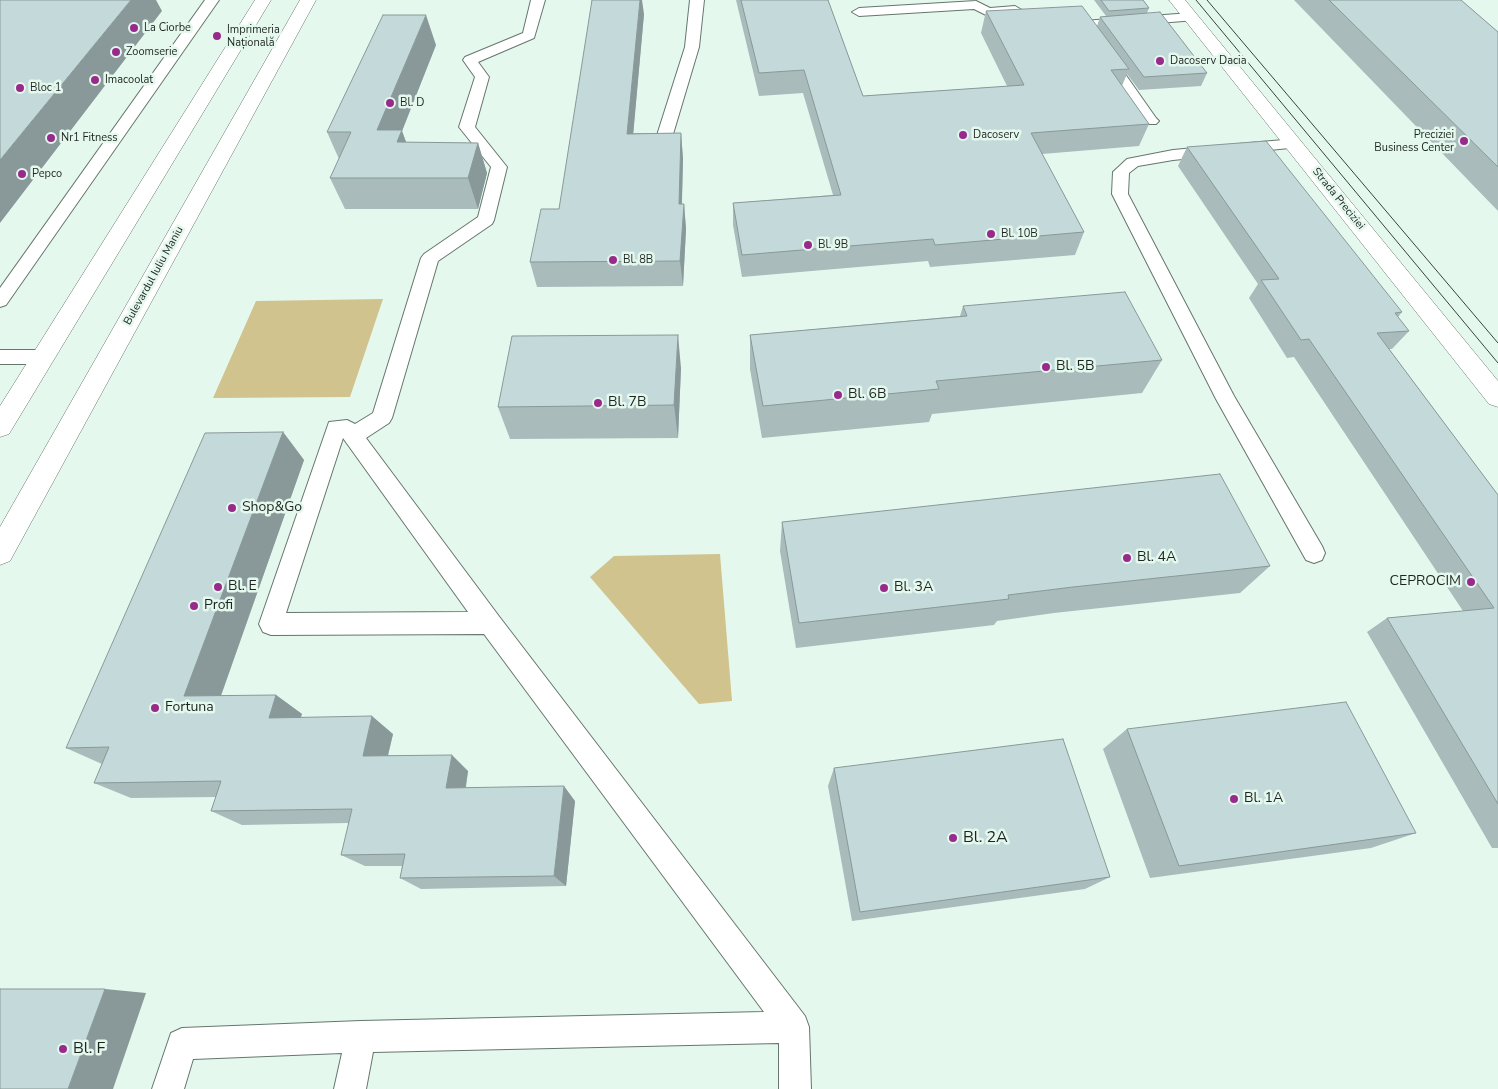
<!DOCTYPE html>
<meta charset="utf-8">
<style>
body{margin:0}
canvas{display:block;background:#e5f8ee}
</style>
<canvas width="1498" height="1089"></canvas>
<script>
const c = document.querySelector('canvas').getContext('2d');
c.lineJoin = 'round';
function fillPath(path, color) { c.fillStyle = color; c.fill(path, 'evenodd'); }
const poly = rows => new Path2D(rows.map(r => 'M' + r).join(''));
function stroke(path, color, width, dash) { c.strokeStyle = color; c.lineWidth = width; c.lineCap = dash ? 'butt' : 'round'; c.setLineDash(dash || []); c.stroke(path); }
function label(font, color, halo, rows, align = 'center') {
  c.font = font + ' "Nunito Sans",sans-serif'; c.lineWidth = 5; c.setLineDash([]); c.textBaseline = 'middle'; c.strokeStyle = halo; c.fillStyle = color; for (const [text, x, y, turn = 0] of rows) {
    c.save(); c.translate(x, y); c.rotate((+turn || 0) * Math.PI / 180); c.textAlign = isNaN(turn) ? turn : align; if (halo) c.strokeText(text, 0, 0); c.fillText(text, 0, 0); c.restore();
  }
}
fillPath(poly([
 [383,299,350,397,213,398,256,301],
 [720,554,732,701,699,704,590,577,614,556]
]), '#d0c38e');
const service = poly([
 [205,0,219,0,6,305,0,307,0,288,205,0],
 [531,0,545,0,534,38,478,62,489,77,475,127,507,167,494,220,492,224,438,261,392,418,389,423,366,438,498,615,805,1016,809,1027,811,1089,779,1089,779,1043,373,1052,366,1089,334,1089,342,1053,193,1059,184,1089,152,1089,171,1033,182,1028,361,1021,764,1012,484,634,271,635,263,632,259,624,329,422,347,420,355,424,373,413,421,258,424,254,478,217,491,167,459,127,475,77,463,60,465,57,523,33,531,0],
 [343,438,468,612,286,613,343,438],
 [690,0,704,0,699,47,668,151,666,154,660,156,654,154,652,151,685,47,690,0],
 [976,1,990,8,1015,6,1022,10,1015,14,988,16,974,9,859,16,852,12,859,8,976,1],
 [1191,13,1198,17,1196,20,1083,29,1076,25,1083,21,1191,13],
 [1106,53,1111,54,1156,118,1159,121,1156,124,1146,124,1099,57,1106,53],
 [1294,139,1299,141,1302,144,1299,147,1173,160,1138,166,1129,173,1128,194,1234,396,1322,546,1325,553,1322,560,1314,563,1306,560,1216,399,1112,194,1113,172,1127,159,1173,150,1294,139],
 [0,350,44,350,51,352,54,357,51,362,44,364,0,364,0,350]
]);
const tertiary = poly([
 [1169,0,1185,0,1498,381,1498,407,1489,404,1169,0]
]);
const primary = poly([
 [255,0,271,0,9,434,0,437,0,406,255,0],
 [300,0,316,0,10,561,0,565,0,527,300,0]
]);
stroke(service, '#65766d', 2);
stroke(tertiary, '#65766d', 1);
stroke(primary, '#65766d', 1);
fillPath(service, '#fff');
fillPath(tertiary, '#fff');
fillPath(primary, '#fff');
stroke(poly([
 [1196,0,1498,363],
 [1207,0,1498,343]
]), '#39423d', 1);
fillPath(poly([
 [736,0,828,0,863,96,1007,86,981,33,986,11,1097,26,1100,17,1106,16,1094,0,1143,0,1149,8,1147,13,1207,73,1201,86,1139,90,1127,74,1122,86,1149,124,1139,146,1042,154,1084,232,1075,255,930,267,928,261,742,277,733,225,733,203,833,195,803,93,759,96],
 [1294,0,1461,0,1498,32,1498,211],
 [644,14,633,133,681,133,683,159,682,204,684,204,686,229,683,286,537,287,530,262,559,209],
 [436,45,402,131,406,142,478,143,487,173,478,209,345,209,330,178,339,159,327,132],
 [1187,147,1402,312,1398,317,1409,331,1392,349,1389,349,1498,495,1498,848,1492,848,1367,632,1387,618,1463,611,1294,357,1287,358,1249,298,1258,284,1178,166],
 [963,306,1162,360,1142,393,932,414,929,422,762,438,750,369,750,335,960,316],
 [681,368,678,438,510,439,498,407],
 [283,432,304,460,221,696,276,695,302,714,300,717,393,734,388,755,468,771,466,788,575,801,566,886,421,889,400,878,402,866,365,866,341,855,349,823,242,825,211,811,216,797,131,798,94,783,102,764,66,748],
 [782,522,1270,566,1240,593,1054,613,997,621,994,625,796,648,780,551],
 [1127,729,1416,833,1371,848,1150,878,1103,749],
 [834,768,1110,877,1085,889,852,921,828,786]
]), '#a9bbbb');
fillPath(poly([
 [131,0,156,0,162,11,0,223,0,160],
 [640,0,642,0,644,14,631,159,627,134],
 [426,15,436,45,402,131,413,161,377,130],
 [681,133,683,159,681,230,679,204],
 [478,143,487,173,478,209,468,178],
 [684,204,686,229,683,286,680,261],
 [678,335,681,368,678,438,674,405],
 [283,432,304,460,214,715,184,696],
 [276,695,302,714,295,736,269,718],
 [372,716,393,734,384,772,363,756],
 [452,755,468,771,463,803,446,788],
 [564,786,575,801,566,886,554,876],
 [105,989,146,993,113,1089,68,1089]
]), '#899999');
const building = poly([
 [0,0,131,0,0,160,0,0],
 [592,0,640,0,627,134,681,133,679,204,684,204,680,261,530,262,541,209,559,209,592,0],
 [741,0,828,0,863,96,1024,85,986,11,1082,6,1129,69,1111,70,1149,124,1031,133,1084,232,935,245,933,239,742,255,733,203,841,195,804,70,759,73,741,0],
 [1101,0,1143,0,1149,8,1109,11,1101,0],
 [1329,0,1461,0,1498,32,1498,167,1329,0],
 [1160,12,1207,73,1144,77,1100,17,1160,12],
 [383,15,426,15,377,130,402,130,397,142,478,143,468,178,330,178,351,132,327,132,383,15],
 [1266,141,1402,312,1395,313,1409,331,1377,333,1498,495,1498,804,1387,618,1494,608,1309,339,1301,340,1261,280,1279,279,1187,147,1266,141],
 [1125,292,1162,360,936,381,939,389,763,406,750,335,967,316,963,306,1125,292],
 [678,335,674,405,498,407,512,336,678,335],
 [283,432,184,696,276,695,269,718,372,716,363,756,452,755,446,788,564,786,554,876,400,878,405,854,341,855,352,809,211,811,221,781,94,783,109,747,66,748,205,433,283,432],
 [1220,474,1270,566,1073,587,1008,595,1009,599,799,623,782,522,1220,474],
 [1346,702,1416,833,1179,866,1127,729,1346,702],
 [1063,739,1110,877,860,912,834,768,1063,739],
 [0,989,105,989,68,1089,0,1089,0,989]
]);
fillPath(building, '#c4dada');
stroke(building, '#899999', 1);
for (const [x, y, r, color] of [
 [134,28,5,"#982a8b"],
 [217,36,5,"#982a8b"],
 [116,52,5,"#982a8b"],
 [1160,61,5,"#982a8b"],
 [95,80,5,"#982a8b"],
 [20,88,5,"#982a8b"],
 [390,103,5,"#982a8b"],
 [963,135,5,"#982a8b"],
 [51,138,5,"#982a8b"],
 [1464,141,5,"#982a8b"],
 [22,174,5,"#982a8b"],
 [991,234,5,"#982a8b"],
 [808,245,5,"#982a8b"],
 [613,260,5,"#982a8b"],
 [1046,367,5,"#982a8b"],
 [838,395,5,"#982a8b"],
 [598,403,5,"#982a8b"],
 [232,508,5,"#982a8b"],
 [1127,558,5,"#982a8b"],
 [1471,582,5,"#982a8b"],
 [218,587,5,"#982a8b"],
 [884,588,5,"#982a8b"],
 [194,606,5,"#982a8b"],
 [155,708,5,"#982a8b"],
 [1234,799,5,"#982a8b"],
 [953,838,5,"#982a8b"],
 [63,1049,5,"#982a8b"]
]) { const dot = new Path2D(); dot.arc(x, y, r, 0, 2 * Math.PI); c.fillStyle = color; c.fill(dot); stroke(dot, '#e5f8ee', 2); }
label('11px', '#1e2521', '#e5f8ee', [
 ["La Ciorbe",144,28],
 ["Imprimeria",227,30],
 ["Națională",227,43],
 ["Zoomserie",126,52],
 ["Dacoserv Dacia",1170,61],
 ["Imacoolat",105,80],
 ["Bloc 1",30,88],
 ["Bl. D",400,103],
 ["Dacoserv",973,135],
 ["Preciziei",1454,135,"right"],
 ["Business Center",1454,148,"right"],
 ["Nr1 Fitness",61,138],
 ["Pepco",32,174],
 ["Bl. 10B",1001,234],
 ["Bl. 9B",818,245],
 ["Bl. 8B",623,260]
], 'left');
label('11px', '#1e2521', '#e5f8ee', [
 ["Strada Preciziei",1338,199,51],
 ["Bulevardul Iuliu Maniu",154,276,-61]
]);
label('14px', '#1e2521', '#e5f8ee', [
 ["Bl. 5B",1056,367],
 ["Bl. 6B",848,395],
 ["Bl. 7B",608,403],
 ["Shop&Go",242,508],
 ["Bl. 4A",1137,558],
 ["CEPROCIM",1461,582,"right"],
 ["Bl. E",228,587],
 ["Bl. 3A",894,588],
 ["Profi",204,606],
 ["Fortuna",165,708],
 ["Bl. 1A",1244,799]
], 'left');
label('16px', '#1e2521', '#e5f8ee', [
 ["Bl. 2A",963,838],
 ["Bl. F",73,1049]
], 'left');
</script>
